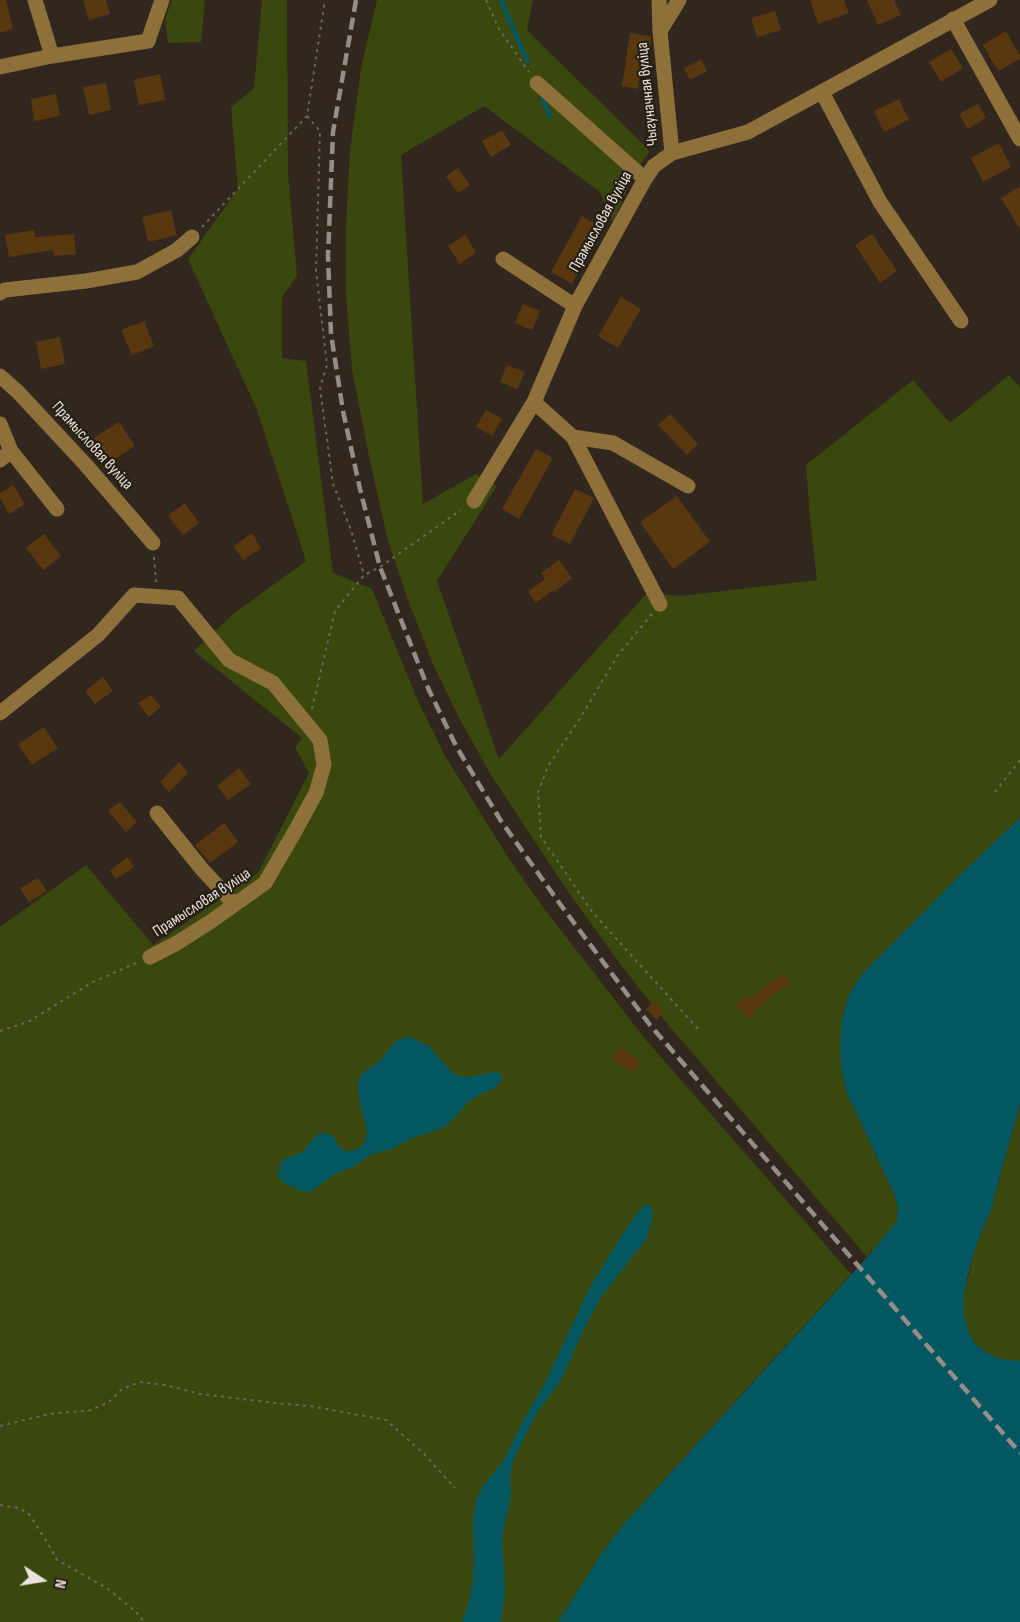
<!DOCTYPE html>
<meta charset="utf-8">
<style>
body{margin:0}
#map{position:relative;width:1020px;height:1622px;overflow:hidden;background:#31271e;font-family:"Sofia Sans Condensed",sans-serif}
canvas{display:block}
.north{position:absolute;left:12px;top:1550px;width:60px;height:60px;-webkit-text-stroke:4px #271e14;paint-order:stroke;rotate:102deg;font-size:16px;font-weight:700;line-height:24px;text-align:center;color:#eae4dd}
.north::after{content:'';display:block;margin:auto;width:21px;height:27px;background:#eae4dd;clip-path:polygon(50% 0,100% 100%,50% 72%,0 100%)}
</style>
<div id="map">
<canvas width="1020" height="1622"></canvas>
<div class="north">N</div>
</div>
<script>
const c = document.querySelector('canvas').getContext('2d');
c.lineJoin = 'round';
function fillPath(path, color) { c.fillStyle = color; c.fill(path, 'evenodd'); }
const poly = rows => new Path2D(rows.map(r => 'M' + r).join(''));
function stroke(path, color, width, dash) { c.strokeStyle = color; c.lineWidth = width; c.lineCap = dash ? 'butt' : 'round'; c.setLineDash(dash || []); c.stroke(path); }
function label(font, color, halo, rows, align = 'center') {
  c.font = font + ' "Sofia Sans Condensed",sans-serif'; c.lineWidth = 4.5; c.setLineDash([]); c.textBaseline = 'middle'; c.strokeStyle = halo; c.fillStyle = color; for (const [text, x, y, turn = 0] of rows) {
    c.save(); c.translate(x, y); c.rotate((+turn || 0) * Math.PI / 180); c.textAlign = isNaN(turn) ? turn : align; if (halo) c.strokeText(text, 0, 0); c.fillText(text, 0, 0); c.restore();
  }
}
fillPath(poly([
 [172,0,205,0,201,42,168,43,165,19],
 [262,0,287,0,288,173,297,276,282,297,282,358,306,361,333,573,372,589,418,701,444,754,509,859,546,911,646,1040,851,1274,624,1524,604,1550,558,1622,0,1622,0,927,86,865,153,945,258,873,309,773,295,747,302,738,194,651,233,614,306,561,257,410,188,259,238,189,231,107,254,88],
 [377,0,533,0,527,30,650,151,633,175,613,223,600,192,484,106,401,155,423,504,476,474,497,486,437,581,499,759,647,593,681,596,817,580,810,519,806,465,913,380,950,423,1009,375,1020,387,1020,818,966,869,870,966,858,979,848,997,842,1019,841,1066,846,1091,895,1196,898,1210,896,1222,892,1229,867,1257,670,1027,627,973,568,892,491,775,458,716,433,664,408,600,388,541,368,452,352,369,346,296,346,226,350,150,361,68],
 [1020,1103,1020,1361,1014,1361,1000,1359,987,1353,976,1345,969,1333,964,1316,964,1295,974,1251,991,1209]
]), '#3a470d');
fillPath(poly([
 [1020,818,1020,1103,991,1209,974,1251,968,1274,964,1295,964,1315,969,1333,976,1345,987,1353,1000,1359,1020,1361,1020,1622,558,1622,604,1550,624,1524,871,1253,896,1222,898,1210,895,1196,846,1091,841,1066,840,1041,842,1019,848,997,858,979,870,966,966,869],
 [410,1037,429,1046,448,1068,457,1076,469,1077,496,1072,502,1075,501,1081,495,1088,481,1094,467,1103,455,1117,443,1128,412,1138,392,1149,372,1154,355,1166,335,1174,310,1192,301,1191,284,1183,280,1179,278,1173,282,1160,303,1152,314,1138,319,1134,324,1133,333,1136,338,1145,344,1151,353,1151,362,1146,365,1141,367,1131,358,1096,358,1084,359,1078,363,1073,380,1061,394,1043,399,1039],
 [646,1204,651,1206,653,1214,649,1231,646,1239,601,1297,584,1329,561,1380,536,1414,513,1461,510,1476,511,1496,502,1537,505,1589,501,1622,462,1622,468,1605,473,1582,474,1561,473,1520,477,1498,482,1487,504,1460,525,1417,544,1385,591,1285,624,1232,639,1211]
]), '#035760');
stroke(poly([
 [501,0,527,61],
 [542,97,550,117]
]), '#035760', 4.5);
fillPath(poly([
 [0,0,6,0,13,29,0,33],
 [83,0,106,0,110,14,89,20],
 [810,0,844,0,849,13,818,24],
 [867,0,894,0,901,15,878,25],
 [775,11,781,30,757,37,751,18],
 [1006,31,1020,56,1020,59,998,71,983,45],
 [630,33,651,36,651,42,649,59,642,58,638,89,622,86],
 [951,49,963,68,941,82,929,62],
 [701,60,707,71,690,80,684,68],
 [160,74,165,100,139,105,134,80],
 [106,83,111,110,89,115,83,87],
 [56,94,60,116,34,121,31,99],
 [899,99,909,120,884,132,874,111],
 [978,104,986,118,968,129,959,114],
 [502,130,511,145,491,157,482,141],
 [999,143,1011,167,983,182,971,158],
 [458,168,470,185,458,193,446,176],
 [1020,186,1020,229,1001,198],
 [171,210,177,235,148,242,142,217],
 [582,216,603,228,572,284,551,272],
 [34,230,35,237,74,234,76,254,54,256,53,250,9,257,5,235],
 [872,234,897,271,880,283,855,245],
 [465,235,476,252,460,264,448,246],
 [621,297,641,309,618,348,598,336],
 [523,304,540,311,532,330,515,323],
 [144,321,154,346,132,355,121,330],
 [60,337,65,364,41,369,36,342],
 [507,365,525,372,517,389,500,382],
 [486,410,502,419,492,436,476,427],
 [670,414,698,444,687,455,658,425],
 [119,422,135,446,110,462,94,438],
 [536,449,553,458,519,519,502,509],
 [13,485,25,504,9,514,0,498,0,493],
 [575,489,594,498,570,544,551,535],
 [677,496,710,542,673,569,640,522],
 [185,503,199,523,183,535,168,515],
 [252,533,261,548,243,560,233,546],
 [44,534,61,556,43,570,26,548],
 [559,560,572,578,554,592,553,590,536,603,528,592,545,579,541,573],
 [103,677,113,691,95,704,85,691],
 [151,695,161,707,149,717,138,703],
 [44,727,58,748,32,765,18,744],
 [179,762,188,773,169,792,160,782],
 [239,768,251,784,228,800,217,786],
 [120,802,137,822,126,832,108,811],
 [224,823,238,842,210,863,195,845],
 [127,857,134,867,116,879,110,871],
 [38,878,47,891,29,902,20,888],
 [783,973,790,982,765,1001,749,1018,736,1005,746,995,749,999],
 [654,1001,665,1012,657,1020,646,1009],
 [621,1047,641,1062,632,1073,612,1058]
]), '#593810');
stroke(poly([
 [486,0,499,29,529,72],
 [307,116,320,131,316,271,327,365,320,388,333,484,351,530,364,575],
 [202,227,307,116,325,0],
 [154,557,156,582],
 [652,614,618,655,579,720,548,766,538,792,541,837,593,913,699,1030],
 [312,709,335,611,364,575,380,567,461,510],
 [995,792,1020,760],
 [0,1031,28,1022,91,983,136,963],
 [0,1426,49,1414,91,1410,109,1402,122,1389,140,1382,165,1385,200,1394,284,1404,310,1406,386,1420,424,1454,455,1488],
 [0,1505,19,1508,29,1514,50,1547,57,1560,107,1588,137,1613,144,1622]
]), '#6f665e', 2, [3, 4.5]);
stroke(poly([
 [35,0,52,56],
 [659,0,660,31,672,153],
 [953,19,1020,139],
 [660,31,679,0],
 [0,67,52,56,148,41,162,0],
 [537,83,645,179],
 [822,92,880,202,961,321],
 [503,259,575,306],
 [0,293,5,290,86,281,137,272,177,250,192,237],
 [0,376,18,392,85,464,153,543],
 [534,402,573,437,613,443,688,486],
 [0,424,11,451,0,460],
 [573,437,660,604],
 [11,451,57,509],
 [474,501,534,402,575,306,645,179,654,166,672,153,748,132,990,0],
 [0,713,98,635,134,595,178,598,229,660,273,683,320,740,324,765,316,793,294,833,265,883,210,922,177,943,150,957],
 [157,813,201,868,234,904]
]), '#8e703b', 15);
stroke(poly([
 [356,0,333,132,328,256,331,334,343,411,360,489,380,567,428,688,456,746,501,821,560,904,650,1025,1020,1453]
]), '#968e86', 4.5, [12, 6]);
label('16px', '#eae4dd', '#271e14', [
 ["Чыгуначная вуліца",648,94,-96],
 ["Прамысловая вуліца",601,222,-61],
 ["Прамысловая вуліца",92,446,48],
 ["Прамысловая вуліца",202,903,-33]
]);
</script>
